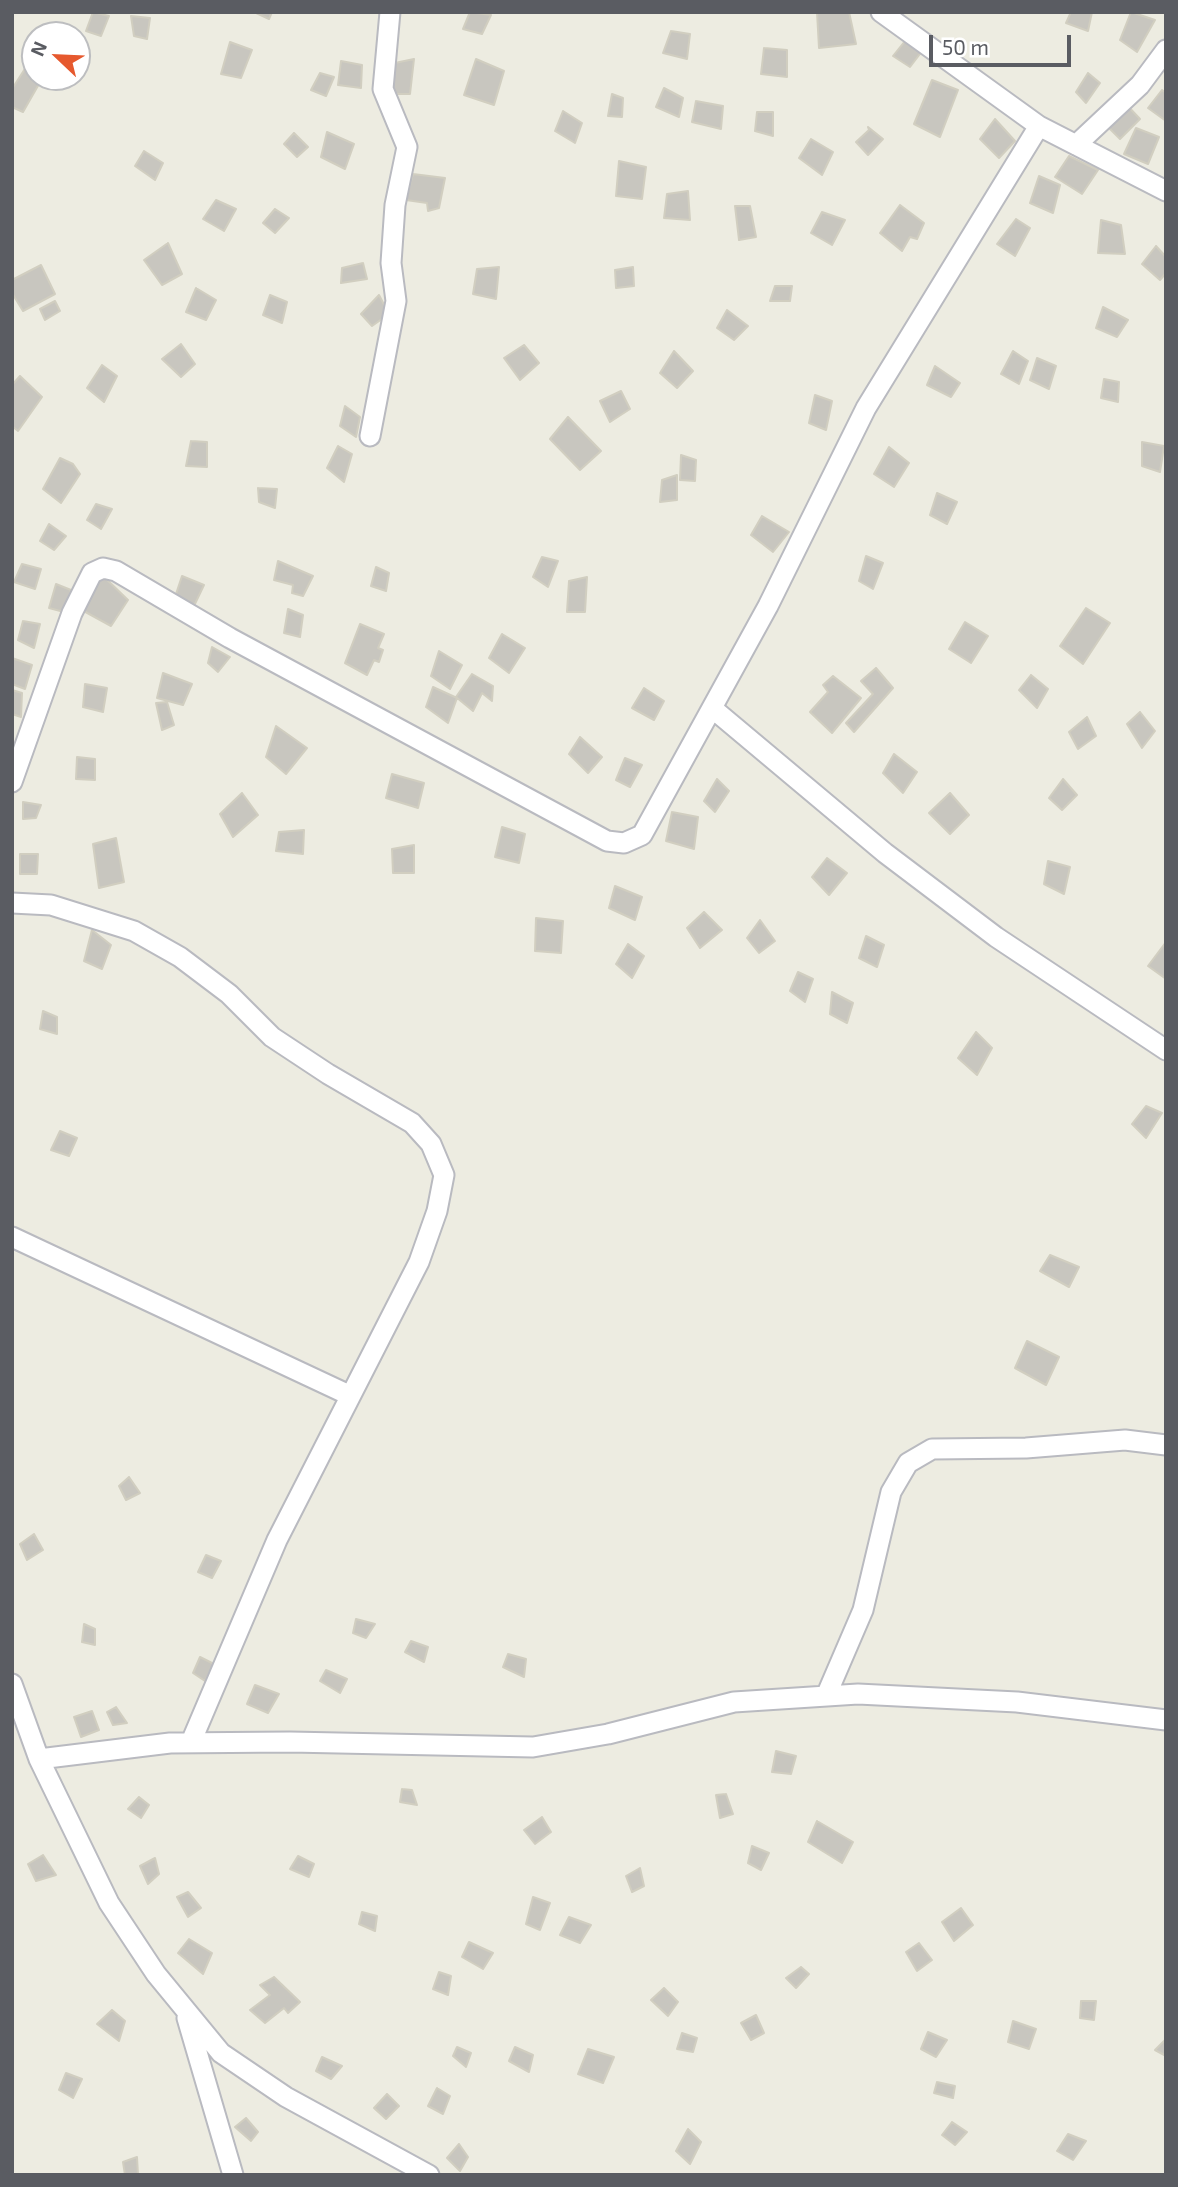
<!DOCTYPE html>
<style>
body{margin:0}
#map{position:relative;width:1178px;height:2187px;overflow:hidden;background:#edece1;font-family:"Exo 2",sans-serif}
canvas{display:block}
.frame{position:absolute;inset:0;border:14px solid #5a5c62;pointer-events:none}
.north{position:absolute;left:21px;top:21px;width:70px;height:70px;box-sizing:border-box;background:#fff;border:2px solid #bdbec0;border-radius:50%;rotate:293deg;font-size:19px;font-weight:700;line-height:28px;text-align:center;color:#5a5c62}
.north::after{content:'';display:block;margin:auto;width:24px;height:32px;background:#e6592e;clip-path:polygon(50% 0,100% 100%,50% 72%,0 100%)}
.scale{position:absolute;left:929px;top:35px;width:142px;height:32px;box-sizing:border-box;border:4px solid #5a5c62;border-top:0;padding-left:9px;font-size:21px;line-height:24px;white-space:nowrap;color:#5a5c62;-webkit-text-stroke:5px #fff;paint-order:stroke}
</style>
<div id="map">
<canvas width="1178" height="2187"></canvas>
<div class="frame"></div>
<div class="north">N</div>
<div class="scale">50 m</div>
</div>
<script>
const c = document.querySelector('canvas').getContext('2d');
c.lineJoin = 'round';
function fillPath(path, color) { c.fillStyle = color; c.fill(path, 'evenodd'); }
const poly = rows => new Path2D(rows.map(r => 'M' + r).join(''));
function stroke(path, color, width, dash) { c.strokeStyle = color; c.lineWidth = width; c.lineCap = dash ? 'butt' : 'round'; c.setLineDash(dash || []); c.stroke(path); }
const building = poly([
 [93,12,109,16,101,36,86,31,93,12],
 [254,12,272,12,269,19,254,12],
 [470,12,491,15,482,34,463,29,470,12],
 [817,12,849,12,856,44,819,48,817,12],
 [1071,12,1092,12,1088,31,1066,23,1071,12],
 [1131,12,1155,20,1137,52,1120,40,1131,12],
 [131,16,150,18,147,39,134,36,131,16],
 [671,31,690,34,687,59,663,53,671,31],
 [909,36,926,46,910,67,893,56,909,36],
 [230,42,252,50,241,78,221,74,230,42],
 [764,48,787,50,787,77,761,74,764,48],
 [35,53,35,77,43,77,23,112,12,107,12,89,35,53],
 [414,59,410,94,388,94,390,64,414,59],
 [476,59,504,71,494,105,464,95,476,59],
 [341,61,362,65,361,88,338,85,341,61],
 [320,73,334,77,326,96,311,90,320,73],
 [1088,73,1100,83,1086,103,1076,92,1088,73],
 [932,80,958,90,940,137,914,124,932,80],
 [664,88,683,98,679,117,656,107,664,88],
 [1162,90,1166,93,1166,121,1148,108,1162,90],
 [612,94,623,98,622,117,608,116,612,94],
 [696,101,723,106,721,129,692,122,696,101],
 [1124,102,1140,119,1120,139,1106,125,1124,102],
 [563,111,582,123,575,143,555,131,563,111],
 [757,112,773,112,773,136,755,131,757,112],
 [995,119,1015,141,999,158,980,139,995,119],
 [868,127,883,139,868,155,856,142,869,130,868,127],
 [1136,128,1159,137,1148,164,1124,154,1136,128],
 [327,132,354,144,345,169,321,157,327,132],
 [294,133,308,147,297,157,284,144,294,133],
 [811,139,833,152,822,175,799,158,811,139],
 [144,151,163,163,155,180,135,166,144,151],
 [1069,156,1098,170,1082,194,1055,177,1069,156],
 [619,161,646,167,642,199,616,196,619,161],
 [413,174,445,178,439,208,428,211,427,203,406,200,413,174],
 [1039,176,1060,185,1053,213,1030,203,1039,176],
 [688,191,690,220,664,218,667,194,688,191],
 [216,200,236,209,224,231,203,219,216,200],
 [900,205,924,223,917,239,910,237,902,251,880,233,900,205],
 [735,206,750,206,756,237,739,240,735,206],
 [275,209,289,218,275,233,263,223,275,209],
 [822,212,845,220,832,245,811,233,822,212],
 [1016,219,1030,228,1015,256,997,244,1016,219],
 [1101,220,1121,225,1125,254,1098,253,1101,220],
 [168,243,182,274,162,285,144,260,168,243],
 [1156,246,1166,257,1166,273,1160,280,1142,264,1156,246],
 [363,263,367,279,341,283,342,268,363,263],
 [41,265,55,294,23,311,12,293,12,280,41,265],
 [499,267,496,299,473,294,477,269,499,267],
 [633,267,634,286,616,288,615,270,633,267],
 [775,286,792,286,790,301,770,301,775,286],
 [196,288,216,300,206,320,186,312,196,288],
 [270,295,287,302,282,323,263,315,270,295],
 [379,295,389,314,372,326,361,314,379,295],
 [55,301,60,311,45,320,40,309,55,301],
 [1103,307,1128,320,1117,337,1096,328,1103,307],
 [727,310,748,326,734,340,717,328,727,310],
 [181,344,195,364,181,377,162,359,181,344],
 [524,345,539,363,520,380,504,358,524,345],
 [674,351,693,371,677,388,660,373,674,351],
 [1013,351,1028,361,1019,384,1001,374,1013,351],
 [1037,358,1056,366,1049,389,1030,380,1037,358],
 [102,365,117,376,104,402,87,388,102,365],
 [935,366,960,383,951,397,927,385,935,366],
 [20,376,42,397,18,431,12,426,12,385,20,376],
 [1104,379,1119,382,1118,402,1101,398,1104,379],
 [621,391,630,409,610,422,600,401,621,391],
 [815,395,832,401,826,430,809,423,815,395],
 [345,406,360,417,356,437,340,426,345,406],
 [568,417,601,451,580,470,550,439,568,417],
 [191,441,207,442,207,467,186,466,191,441],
 [1142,442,1164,446,1160,472,1142,466,1142,442],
 [338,446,352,454,344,482,327,468,338,446],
 [889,447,909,463,894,487,874,474,889,447],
 [681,455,696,460,695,481,680,480,681,455],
 [60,458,73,464,80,474,61,503,43,489,60,458],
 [677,475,677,500,660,502,662,480,677,475],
 [258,488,277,489,275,508,259,502,258,488],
 [937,493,957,502,947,524,930,515,937,493],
 [96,504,112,509,101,529,87,520,96,504],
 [762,516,789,532,773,552,751,535,762,516],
 [49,524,66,536,54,550,40,541,49,524],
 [866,556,883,563,873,589,859,581,866,556],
 [542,557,558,561,548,587,533,577,542,557],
 [278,561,313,576,303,596,292,593,293,585,274,580,278,561],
 [22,564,41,569,35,589,14,582,22,564],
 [376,567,389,573,386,591,371,586,376,567],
 [100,573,128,600,111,626,80,609,100,573],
 [182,576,204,585,193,608,175,597,182,576],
 [587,577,585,612,567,612,569,581,587,577],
 [56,584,71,590,64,612,49,608,56,584],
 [1086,608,1110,623,1083,664,1060,646,1086,608],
 [288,609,303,615,300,637,284,633,288,609],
 [23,621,40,624,34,648,18,640,23,621],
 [965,622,988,636,971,663,949,649,965,622],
 [360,624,384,634,378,648,383,650,379,662,374,660,367,675,345,663,360,624],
 [502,634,525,648,509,673,489,658,502,634],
 [212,647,230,657,218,672,208,663,212,647],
 [439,651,462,665,450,689,431,676,439,651],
 [12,658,32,665,25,689,12,684,12,658],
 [876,668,893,688,854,732,846,723,873,694,861,681,876,668],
 [163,673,192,684,183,705,157,698,163,673],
 [472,674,493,686,492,701,482,693,473,711,456,697,472,674],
 [1031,675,1048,689,1037,708,1019,690,1031,675],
 [833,676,861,698,832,733,810,712,828,692,823,685,833,676],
 [85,684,107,688,103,712,83,707,85,684],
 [433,687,457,698,448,723,426,707,433,687],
 [644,688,664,701,654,720,632,708,644,688],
 [12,690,22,693,21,717,12,714,12,690],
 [167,702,174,725,162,730,156,703,167,702],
 [1140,712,1155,731,1142,748,1127,724,1140,712],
 [1087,717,1096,736,1078,749,1069,732,1087,717],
 [276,726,307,748,286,774,266,757,276,726],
 [580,737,602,757,588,773,569,754,580,737],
 [894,754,917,772,903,793,883,773,894,754],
 [77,757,95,759,95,780,76,779,77,757],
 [625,758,642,765,630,787,616,780,625,758],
 [392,774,424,783,418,808,386,798,392,774],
 [717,779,729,791,715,812,704,801,717,779],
 [1063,779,1077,795,1062,810,1049,798,1063,779],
 [242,793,258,815,233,837,220,814,242,793],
 [950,793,969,815,950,834,929,813,950,793],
 [23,802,41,805,36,818,23,819,23,802],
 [672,812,698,817,694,849,666,841,672,812],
 [502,827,525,834,519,863,495,857,502,827],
 [304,830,303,854,276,851,279,832,304,830],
 [116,838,124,882,99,888,93,844,116,838],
 [414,845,414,873,393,873,392,849,414,845],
 [20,854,38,854,37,874,20,874,20,854],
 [827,858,847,873,829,895,812,877,827,858],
 [1048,861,1070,867,1064,894,1044,884,1048,861],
 [615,886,642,897,635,920,609,908,615,886],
 [704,912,722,930,700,948,687,928,704,912],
 [536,918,563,921,561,953,535,951,536,918],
 [760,920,775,941,759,953,747,938,760,920],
 [92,930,111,945,102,969,84,961,92,930],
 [866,936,884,945,877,967,859,958,866,936],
 [1166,942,1166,979,1148,966,1166,942],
 [628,944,644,956,632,978,616,964,628,944],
 [798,972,813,979,805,1002,790,991,798,972],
 [832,992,853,1003,847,1023,830,1014,832,992],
 [43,1011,57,1017,57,1034,40,1029,43,1011],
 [976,1032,992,1048,977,1075,958,1058,976,1032],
 [1146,1106,1162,1113,1146,1138,1132,1124,1146,1106],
 [60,1131,77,1138,69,1156,51,1150,60,1131],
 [1050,1255,1079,1267,1069,1287,1040,1271,1050,1255],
 [1027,1341,1059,1357,1046,1385,1015,1368,1027,1341],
 [129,1477,140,1493,126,1500,119,1486,129,1477],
 [34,1534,43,1550,27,1560,20,1544,34,1534],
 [206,1555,221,1561,212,1578,198,1572,206,1555],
 [356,1619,375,1624,366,1638,353,1633,356,1619],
 [84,1624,95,1629,95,1645,82,1642,84,1624],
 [411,1641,428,1647,424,1662,405,1652,411,1641],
 [508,1654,526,1659,524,1677,503,1667,508,1654],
 [200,1657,214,1664,205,1681,193,1673,200,1657],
 [326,1670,347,1679,340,1693,320,1681,326,1670],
 [255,1685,279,1694,268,1713,247,1704,255,1685],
 [116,1707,127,1723,113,1725,107,1712,116,1707],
 [92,1711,99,1730,81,1737,74,1717,92,1711],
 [776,1751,796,1756,791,1774,772,1772,776,1751],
 [402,1789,412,1790,417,1805,400,1802,402,1789],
 [726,1794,733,1814,720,1818,716,1795,726,1794],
 [139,1797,149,1805,141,1818,128,1809,139,1797],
 [542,1817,551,1832,535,1844,524,1830,542,1817],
 [817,1821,853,1842,842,1863,808,1842,817,1821],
 [752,1846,769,1853,761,1870,748,1863,752,1846],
 [43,1855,56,1875,36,1881,28,1864,43,1855],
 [298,1856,314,1864,309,1877,290,1869,298,1856],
 [155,1858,159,1874,148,1884,140,1866,155,1858],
 [640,1868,644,1886,632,1892,626,1876,640,1868],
 [188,1892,201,1908,188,1917,177,1897,188,1892],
 [533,1897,550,1903,540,1930,526,1924,533,1897],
 [961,1908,973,1925,954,1941,942,1922,961,1908],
 [362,1912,377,1916,375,1931,359,1924,362,1912],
 [569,1917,591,1925,580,1943,560,1935,569,1917],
 [189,1939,212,1953,203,1974,178,1953,189,1939],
 [469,1942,493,1953,483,1969,462,1957,469,1942],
 [919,1943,932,1960,917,1971,906,1952,919,1943],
 [801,1967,809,1974,796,1988,786,1978,801,1967],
 [439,1972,451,1976,448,1995,433,1989,439,1972],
 [274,1977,300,2002,288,2013,284,2008,265,2023,250,2010,270,1995,260,1985,274,1977],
 [664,1988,678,2002,668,2016,651,2000,664,1988],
 [1081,2001,1096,2001,1094,2020,1080,2018,1081,2001],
 [112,2010,125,2021,119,2041,97,2024,112,2010],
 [756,2015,764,2033,751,2040,741,2023,756,2015],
 [1013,2021,1036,2029,1029,2049,1008,2042,1013,2021],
 [928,2032,947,2040,936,2057,921,2049,928,2032],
 [682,2033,697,2038,693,2052,677,2049,682,2033],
 [1165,2040,1166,2041,1166,2056,1155,2050,1165,2040],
 [457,2047,471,2053,466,2067,453,2056,457,2047],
 [515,2047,533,2055,529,2072,509,2061,515,2047],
 [588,2049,614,2057,603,2083,578,2074,588,2049],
 [322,2057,342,2066,331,2079,316,2071,322,2057],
 [66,2073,82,2079,73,2098,59,2090,66,2073],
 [937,2082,955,2086,953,2098,934,2093,937,2082],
 [437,2088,450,2096,443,2114,428,2106,437,2088],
 [387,2094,399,2106,386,2119,374,2108,387,2094],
 [246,2118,258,2132,251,2141,235,2127,246,2118],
 [952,2122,967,2132,955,2145,942,2135,952,2122],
 [688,2129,701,2142,690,2164,676,2151,688,2129],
 [1068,2134,1086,2141,1073,2160,1057,2151,1068,2134],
 [459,2144,468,2157,460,2171,447,2158,459,2144],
 [137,2157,138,2175,125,2175,123,2162,137,2157]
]);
fillPath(building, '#c8c6bf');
stroke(building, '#d1cec0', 2);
const street = poly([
 [881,12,1039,126,1166,191],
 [1076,145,1140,85,1166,50],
 [370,436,396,301,391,263,395,205,407,147,383,89,390,12],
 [712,708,885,853,996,937,1166,1050],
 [12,782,72,613,92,573,103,568,116,571,230,638,607,841,624,843,642,835,768,606,866,408,1039,126],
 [12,903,51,905,134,931,180,957,229,994,272,1037,328,1074,412,1123,431,1144,444,1175,437,1211,419,1262,277,1540,191,1742],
 [12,1237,349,1395],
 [12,1684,39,1759,109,1903,156,1974,221,2053,286,2097,429,2175],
 [826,1696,863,1610,891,1492,908,1463,932,1449,1026,1448,1125,1440,1166,1445],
 [39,1759,170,1743,290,1742,533,1747,608,1734,734,1702,858,1694,1017,1702,1166,1720],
 [187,2018,233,2175]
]);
stroke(street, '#b9bac0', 23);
stroke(street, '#fff', 19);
</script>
